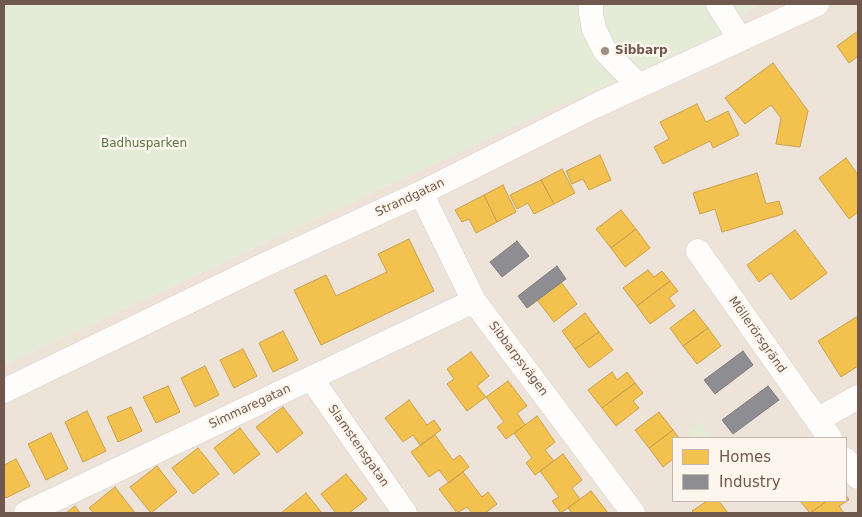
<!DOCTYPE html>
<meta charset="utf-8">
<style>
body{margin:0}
#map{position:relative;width:862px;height:517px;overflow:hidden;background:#f6f1eb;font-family:"DejaVu Sans",sans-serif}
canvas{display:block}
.frame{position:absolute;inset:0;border:5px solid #71584e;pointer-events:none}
.legend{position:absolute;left:672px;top:437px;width:175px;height:65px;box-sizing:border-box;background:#fdf6ec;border:1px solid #c5b7ad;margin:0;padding:6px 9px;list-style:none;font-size:15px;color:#71584e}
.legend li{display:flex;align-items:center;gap:10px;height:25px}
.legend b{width:25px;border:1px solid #c5b7ad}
</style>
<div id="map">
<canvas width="862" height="517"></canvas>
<div class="frame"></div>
<ul class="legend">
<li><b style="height:14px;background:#f2c14e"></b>Homes</li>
<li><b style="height:14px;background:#8d8d92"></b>Industry</li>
</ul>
</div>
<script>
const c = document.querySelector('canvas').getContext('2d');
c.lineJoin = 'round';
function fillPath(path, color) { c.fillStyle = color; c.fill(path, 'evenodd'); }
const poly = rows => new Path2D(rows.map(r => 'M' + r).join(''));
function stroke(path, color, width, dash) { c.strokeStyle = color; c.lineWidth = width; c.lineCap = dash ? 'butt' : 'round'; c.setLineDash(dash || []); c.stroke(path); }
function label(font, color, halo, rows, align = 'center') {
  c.font = font + ' "DejaVu Sans",sans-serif'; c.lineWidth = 5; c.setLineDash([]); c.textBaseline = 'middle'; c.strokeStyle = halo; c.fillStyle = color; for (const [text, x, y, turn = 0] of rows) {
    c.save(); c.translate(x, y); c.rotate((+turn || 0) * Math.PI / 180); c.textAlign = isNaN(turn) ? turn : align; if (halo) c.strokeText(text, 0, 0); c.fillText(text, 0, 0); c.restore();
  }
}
fillPath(poly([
 [760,4,858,4,858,513,4,513,4,365,538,115,722,33,750,9],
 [673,438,846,438,846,501,673,501]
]), '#eee3d9');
fillPath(poly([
 [4,4,760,4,750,9,722,33,538,115,4,365],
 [701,422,712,438,693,438,688,431]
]), '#e4ebd7');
const homes = poly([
 [858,31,858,58,857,57,849,63,837,46,858,31],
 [773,63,808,111,800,147,776,144,781,118,771,105,745,124,725,98,773,63],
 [697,104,706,122,728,111,739,135,713,148,710,141,663,164,654,147,669,139,660,122,697,104],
 [600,155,611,180,589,190,583,179,572,184,566,171,600,155],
 [846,158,858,175,858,212,849,219,819,178,846,158],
 [562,169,575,193,554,204,541,180,562,169],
 [757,173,766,204,779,201,783,214,722,232,715,209,700,214,693,193,757,173],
 [541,180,554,204,534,214,528,203,517,209,510,195,541,180],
 [503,185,516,212,497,222,484,195,503,185],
 [484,195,497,222,476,233,469,219,462,222,455,210,484,195],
 [621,210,636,229,611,248,596,229,621,210],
 [636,229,650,248,625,267,611,248,636,229],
 [795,230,827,273,791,300,771,273,759,282,747,265,795,230],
 [409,239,434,291,321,345,294,290,326,275,336,296,387,272,378,254,409,239],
 [648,270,654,277,662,271,670,281,637,306,623,288,648,270],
 [670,281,678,291,669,298,675,306,650,324,637,306,670,281],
 [561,282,577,304,554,322,537,300,561,282],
 [694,310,708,328,683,346,670,328,694,310],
 [585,313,599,332,575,349,562,331,585,313],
 [858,316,858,366,841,377,818,341,858,316],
 [708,328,721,346,697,364,683,346,708,328],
 [283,331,298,360,273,372,259,343,283,331],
 [599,332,613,350,589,368,575,349,599,332],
 [243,349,257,376,234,388,220,360,243,349],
 [471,352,489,376,477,386,486,397,467,411,447,384,454,379,447,369,471,352],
 [205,366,219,395,195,407,181,378,205,366],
 [612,372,617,380,627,372,635,383,602,408,588,390,612,372],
 [508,381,527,406,517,413,525,425,506,439,497,427,504,422,486,397,508,381],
 [635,383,643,393,633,401,639,408,616,426,602,408,635,383],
 [168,386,180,412,156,423,143,397,168,386],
 [409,400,427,425,434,420,441,430,420,445,413,435,403,442,385,418,409,400],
 [131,407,142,431,118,442,107,417,131,407],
 [283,407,303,433,277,453,256,427,283,407],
 [87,411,106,451,83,462,65,422,87,411],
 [659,412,673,430,649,448,635,430,659,412],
 [537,416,555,442,545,450,554,461,535,475,526,463,532,458,514,433,537,416],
 [240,428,260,454,234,474,214,448,240,428],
 [673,430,679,438,673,438,673,459,663,467,649,448,673,430],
 [51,433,68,469,46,480,28,444,51,433],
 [435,435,453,460,460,455,469,467,449,483,439,470,429,477,411,452,435,435],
 [198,448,219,474,193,494,172,468,198,448],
 [563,454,582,480,572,488,580,499,561,513,552,501,559,497,540,471,563,454],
 [16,459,30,486,6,498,4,494,4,465,16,459],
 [157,466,177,492,151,513,130,487,157,466],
 [463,472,482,497,488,492,497,504,485,513,472,513,467,507,457,513,439,489,463,472],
 [346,474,367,499,349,513,336,513,321,494,346,474],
 [115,487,135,513,94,513,89,508,115,487],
 [591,491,608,513,572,513,568,508,591,491],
 [306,493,322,513,281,513,306,493],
 [846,495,849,500,839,506,844,513,810,513,827,501,846,501,846,495],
 [707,501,719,501,728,513,694,513,692,511,707,501],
 [800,501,827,501,810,513,800,501],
 [75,506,80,513,66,513,75,506]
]);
fillPath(homes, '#f2c14e');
stroke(homes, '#cba24e', 1);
const industry = poly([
 [517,241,529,256,502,277,490,262,517,241],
 [557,266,566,279,527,308,518,296,557,266],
 [743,351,753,365,715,394,704,380,743,351],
 [768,386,779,400,733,434,722,420,768,386]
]);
fillPath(industry, '#8d8d92');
stroke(industry, '#857d7e', 1);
const minor = poly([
 [591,4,591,13,594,29,605,51,639,86],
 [718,4,740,39],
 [421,193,474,301,633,513],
 [698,251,830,438],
 [311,378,405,513],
 [4,391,262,266,421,193,595,106,817,4],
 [817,420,858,397],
 [846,460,858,477],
 [26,513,474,301]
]);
stroke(minor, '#d5cec9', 25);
stroke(minor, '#fefdfc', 24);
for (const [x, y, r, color] of [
 [605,51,5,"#a08e85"]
]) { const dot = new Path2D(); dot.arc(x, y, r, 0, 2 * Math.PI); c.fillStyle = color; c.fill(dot); stroke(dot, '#fdf6ec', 2); }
label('bold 12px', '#71584e', '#fdf6ec', [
 ["Sibbarp",615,51]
], 'left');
label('12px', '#577647', '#fdf6ec', [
 ["Badhusparken",144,144]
]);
label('12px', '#71584e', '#fdf6ec', [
 ["Strandgatan",410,198,-25],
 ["Möllerörsgränd",757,335,55],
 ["Sibbarpsvägen",518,359,53],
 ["Simmaregatan",250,407,-25],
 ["Slamstensgatan",358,446,55]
]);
</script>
